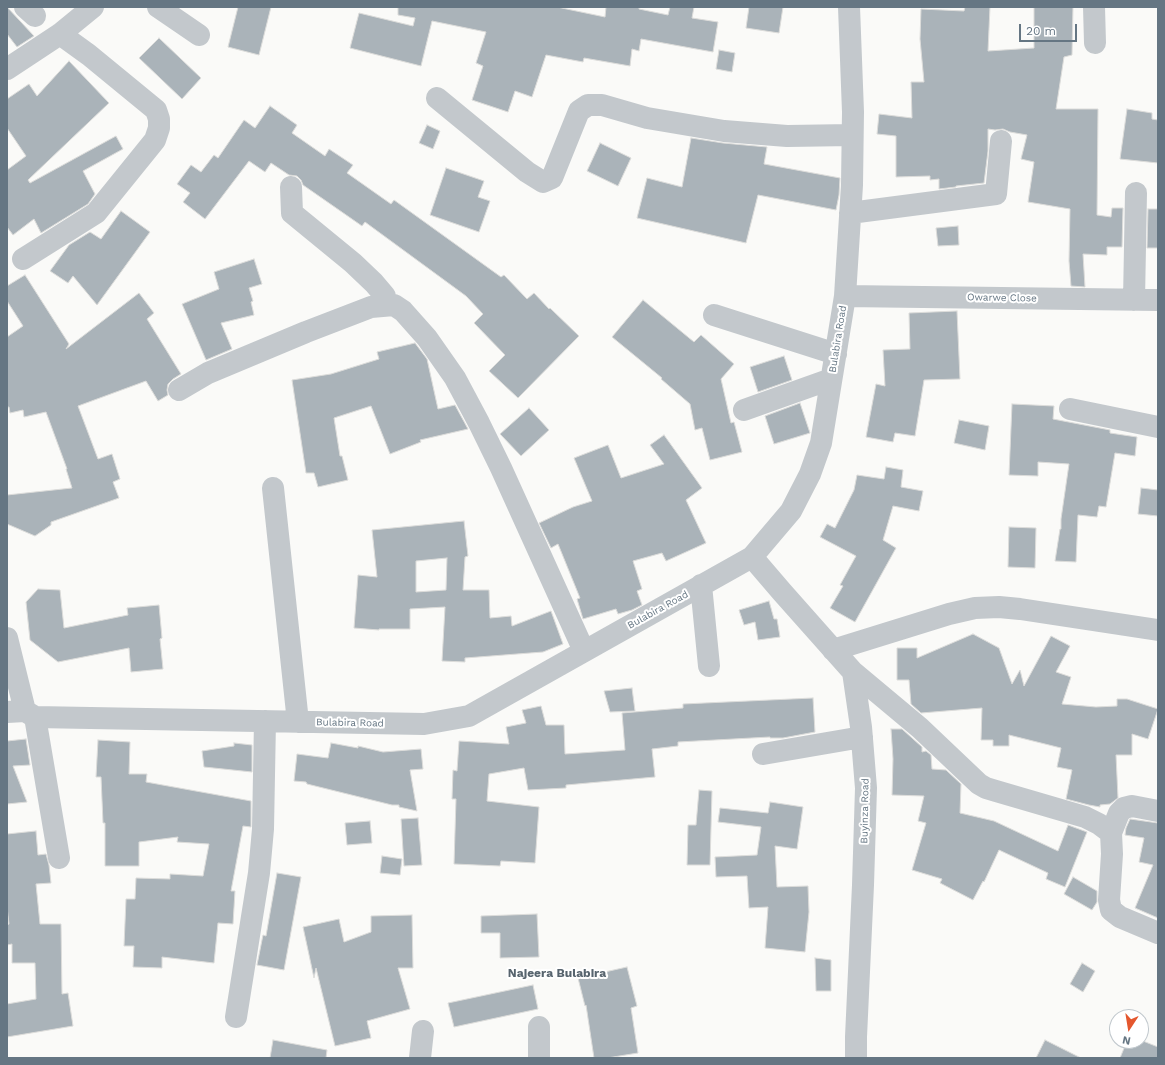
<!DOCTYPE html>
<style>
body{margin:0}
#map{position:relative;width:1165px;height:1065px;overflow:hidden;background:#fafaf8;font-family:"Work Sans",sans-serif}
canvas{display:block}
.frame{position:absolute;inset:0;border:8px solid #657683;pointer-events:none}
.north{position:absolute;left:1109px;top:1009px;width:40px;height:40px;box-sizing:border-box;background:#fff;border:1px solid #c1c8cd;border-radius:50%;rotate:192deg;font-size:11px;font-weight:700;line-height:16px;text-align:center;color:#657683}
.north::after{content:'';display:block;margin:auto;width:14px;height:18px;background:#e4572e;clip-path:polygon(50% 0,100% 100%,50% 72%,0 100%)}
.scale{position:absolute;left:1019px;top:24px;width:58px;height:18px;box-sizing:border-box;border:2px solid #657683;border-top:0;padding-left:5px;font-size:12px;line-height:14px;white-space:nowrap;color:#657683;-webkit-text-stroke:3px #fff;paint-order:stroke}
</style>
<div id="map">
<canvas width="1165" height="1065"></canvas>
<div class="frame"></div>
<div class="north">N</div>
<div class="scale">20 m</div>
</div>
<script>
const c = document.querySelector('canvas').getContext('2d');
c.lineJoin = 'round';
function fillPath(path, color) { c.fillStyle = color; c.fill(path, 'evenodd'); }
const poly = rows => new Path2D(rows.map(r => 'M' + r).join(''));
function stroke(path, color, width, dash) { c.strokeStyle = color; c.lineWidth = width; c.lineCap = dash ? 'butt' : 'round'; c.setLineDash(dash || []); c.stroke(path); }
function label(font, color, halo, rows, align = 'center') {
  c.font = font + ' "Work Sans",sans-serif'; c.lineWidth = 4; c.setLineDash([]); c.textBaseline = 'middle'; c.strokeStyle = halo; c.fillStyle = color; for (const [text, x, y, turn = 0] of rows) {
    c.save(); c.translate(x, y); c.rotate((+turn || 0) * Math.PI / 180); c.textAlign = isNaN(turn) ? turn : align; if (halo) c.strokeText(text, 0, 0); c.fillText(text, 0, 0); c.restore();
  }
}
const building = poly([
 [7,7,34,36,17,47,7,34,7,7],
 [238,7,271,7,259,55,228,47,238,7],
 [398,7,557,7,605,17,606,7,639,7,639,9,668,15,670,7,694,7,692,18,718,22,713,52,641,39,639,51,632,49,630,66,584,58,583,62,546,55,532,97,515,91,508,112,472,100,483,66,476,63,486,32,432,21,421,66,350,48,359,13,413,26,415,18,398,15,398,7],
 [749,7,783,7,779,33,746,28,749,7],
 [965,7,990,7,988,51,1034,48,1034,7,1073,7,1072,55,1064,57,1056,109,1098,109,1097,215,1111,217,1112,208,1123,208,1122,247,1107,247,1107,255,1083,254,1085,287,1071,286,1069,261,1070,209,1028,202,1034,162,1021,159,1027,135,1010,132,1003,129,995,130,988,129,988,151,984,183,956,186,956,187,939,189,939,179,930,180,930,176,896,177,896,136,877,134,879,114,912,118,911,82,924,82,920,39,921,9,964,11,965,7],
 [159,38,201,78,182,99,139,58,159,38],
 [719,50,735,53,732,72,716,69,719,50],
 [69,61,109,103,28,180,30,183,116,136,123,149,83,171,95,194,88,204,41,233,34,219,13,235,7,227,7,170,26,156,7,128,7,99,29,84,37,96,69,61],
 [270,106,297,125,292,133,325,156,329,149,353,165,347,173,391,204,394,200,501,277,504,275,527,299,534,293,549,309,550,308,579,336,518,398,489,371,505,355,474,323,483,314,466,296,365,222,362,226,303,185,301,180,297,176,289,175,271,163,265,172,249,161,205,219,183,202,190,193,177,184,191,165,201,172,214,155,218,158,244,120,255,128,270,106],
 [1127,109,1152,113,1152,119,1158,120,1158,163,1120,159,1127,109],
 [427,125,440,131,433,149,419,143,427,125],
 [691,138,723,143,767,147,764,164,840,178,839,195,836,210,758,195,746,243,637,218,647,178,682,187,691,138],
 [600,143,631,158,618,186,587,171,600,143],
 [446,168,484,181,478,197,490,201,479,232,430,215,446,168],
 [1148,209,1158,209,1158,248,1147,248,1148,209],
 [121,211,150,232,97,305,73,276,68,283,50,271,69,245,90,232,101,239,121,211],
 [958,226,959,245,938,246,936,228,958,226],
 [254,259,262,284,249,288,253,301,251,302,254,315,221,323,232,349,206,360,182,304,219,289,214,272,254,259],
 [25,275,69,344,66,349,139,293,154,313,147,319,181,374,173,379,168,384,167,390,168,395,158,401,146,381,78,406,98,459,112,454,120,479,113,482,119,498,51,522,51,525,35,536,7,524,7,495,72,488,66,469,67,469,46,412,24,417,23,410,10,413,9,407,7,407,7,337,23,326,7,301,7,286,25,275],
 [643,300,694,342,701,335,734,364,721,379,731,423,734,422,742,452,710,460,702,428,695,430,690,404,661,379,662,378,612,337,643,300],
 [957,311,960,379,924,380,915,436,895,433,893,442,866,437,876,384,885,386,883,350,910,349,909,313,957,311],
 [415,343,427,359,438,409,455,405,468,429,420,440,421,442,390,454,371,406,334,418,340,456,342,456,348,480,318,487,314,473,306,473,292,380,331,374,379,359,377,352,415,343],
 [784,356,792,380,758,392,750,367,784,356],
 [800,403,810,433,774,444,765,416,800,403],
 [1012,404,1054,406,1053,419,1110,430,1110,433,1137,437,1135,456,1115,453,1106,507,1099,506,1097,517,1078,515,1076,562,1055,561,1060,529,1061,529,1061,519,1069,464,1038,462,1038,476,1009,475,1012,404],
 [529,408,549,430,521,456,500,434,529,408],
 [959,420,989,426,985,450,954,443,959,420],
 [664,435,702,488,686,500,706,543,666,561,662,553,633,561,642,589,637,591,642,605,632,610,618,614,616,609,583,619,577,599,580,598,558,544,551,548,539,523,573,507,592,501,574,458,608,445,621,478,664,464,650,445,664,435],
 [886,467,903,470,901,487,923,491,919,511,893,506,883,540,896,548,855,622,830,608,843,586,840,585,856,556,820,537,827,524,835,528,854,490,857,475,884,479,886,467],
 [1141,488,1158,490,1158,516,1138,514,1141,488],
 [464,521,468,556,465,557,463,590,489,590,490,618,511,616,512,626,551,611,563,644,543,652,465,658,465,662,442,661,445,607,410,609,410,629,379,629,379,630,354,628,358,575,377,577,372,530,464,521],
 [447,558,446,590,416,592,416,561,447,558],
 [1009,527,1036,528,1035,568,1008,567,1009,527],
 [38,589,60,590,64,628,128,615,127,608,159,605,162,638,160,639,163,669,131,672,129,648,58,662,30,640,26,602,38,589],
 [769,601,774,619,777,619,780,637,758,640,755,622,744,625,739,610,769,601],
 [973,634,999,648,1012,684,1020,670,1024,686,1051,636,1070,646,1056,672,1071,677,1062,704,1096,707,1117,706,1117,699,1127,699,1158,709,1148,739,1132,734,1132,755,1116,755,1118,798,1110,804,1100,805,1100,807,1089,805,1066,799,1072,770,1057,767,1061,748,1009,735,1009,746,993,746,993,740,981,740,982,708,921,713,911,704,909,680,897,680,897,648,917,648,917,658,973,634],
 [632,688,635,711,610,712,604,691,632,688],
 [813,698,815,732,783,738,770,738,770,737,678,742,678,746,652,749,655,777,566,785,566,788,528,790,524,768,489,774,487,801,539,807,535,863,501,861,500,866,454,864,456,799,452,799,453,770,457,771,459,741,509,744,506,727,526,723,522,710,541,706,546,725,564,725,565,754,625,750,622,713,683,708,683,704,813,698],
 [891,729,902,729,922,747,922,752,926,751,931,755,932,769,946,770,961,784,960,813,994,821,1058,851,1068,825,1087,832,1065,887,1046,879,1048,873,999,850,984,882,983,881,973,900,940,883,942,879,912,870,926,823,918,821,924,796,892,795,893,759,891,729],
 [26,739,30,765,13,766,27,802,7,804,7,741,26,739],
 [98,740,130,742,129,774,147,774,146,782,251,801,251,827,243,826,231,891,235,891,233,924,218,923,214,963,162,957,162,968,133,967,134,946,124,946,126,899,135,899,136,878,170,879,170,874,203,876,209,844,177,842,178,837,139,842,139,866,105,866,105,823,103,823,101,777,96,777,98,740],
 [234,743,252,745,252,772,204,767,202,751,234,746,234,743],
 [331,743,358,748,358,746,383,752,421,749,423,769,410,770,417,811,399,807,399,805,392,805,307,784,306,782,294,781,297,754,328,758,331,743],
 [699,790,712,791,710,865,687,865,688,825,696,825,699,790],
 [770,802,803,807,797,849,775,846,777,887,808,886,809,912,805,952,765,948,768,907,749,908,747,876,716,877,715,857,757,855,761,827,718,822,720,808,768,813,770,802],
 [418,818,422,865,404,866,401,819,418,818],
 [1130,819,1158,823,1158,918,1135,908,1153,865,1139,862,1144,838,1125,835,1126,828,1130,819],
 [370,821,372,843,347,845,345,823,370,821],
 [36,831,38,855,46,854,49,865,51,883,36,884,40,924,61,924,62,994,68,993,73,1026,7,1037,7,1004,36,999,35,963,12,963,12,944,7,945,7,925,9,924,7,907,7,834,36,831],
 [382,856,402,859,400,875,380,873,382,856],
 [277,873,301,877,284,970,257,965,263,935,266,936,277,873],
 [1073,877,1097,891,1097,902,1092,910,1064,894,1073,877],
 [537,914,539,957,500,958,500,933,481,933,481,916,537,914],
 [412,915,413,968,398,968,410,1009,367,1021,371,1038,335,1046,316,968,314,978,303,927,339,919,344,942,371,932,371,916,412,915],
 [815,958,831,960,831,991,816,991,815,958],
 [1082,963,1095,971,1083,992,1070,984,1082,963],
 [627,967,637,1006,631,1008,638,1053,607,1058,594,1058,586,1005,585,1006,578,978,627,967],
 [533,985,538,1009,454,1027,448,1003,533,985],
 [273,1040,327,1050,326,1058,270,1058,273,1040],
 [1045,1040,1081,1058,1036,1058,1045,1040],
 [1127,1041,1143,1041,1158,1047,1158,1058,1120,1058,1127,1041]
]);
fillPath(building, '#aab3b9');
stroke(building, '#dcdcda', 1);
stroke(poly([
 [25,7,35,16],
 [158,7,199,35],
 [1094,7,1095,43],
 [7,69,60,34,93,7],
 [437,98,527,172,543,182,552,178,579,111,588,105,602,105,647,118,724,131,787,136,852,135],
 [291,187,292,213,353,263,374,283,385,296,385,305],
 [850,213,996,194,1001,141],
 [23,259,96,213,155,140,159,128,159,119,156,110,89,55,60,34],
 [845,296,1158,300],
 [1134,300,1136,193],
 [714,315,836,354],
 [179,390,208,373,306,332,371,307,394,305,403,311,427,338,455,378,479,423,501,468,584,651],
 [1070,409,1158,427],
 [744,410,831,379],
 [273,488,298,722],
 [752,557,782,592,853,672,861,727,866,788,863,885,856,1037,856,1058],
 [701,585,709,666],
 [7,638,25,711],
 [833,650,949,614,975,608,999,607,1020,609,1158,630],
 [853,672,920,728,979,784,986,788,996,791,1085,817,1099,824,1111,833,1112,854,1109,900,1111,910,1120,917,1158,933],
 [7,712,25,711,35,717,424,724,469,716,752,557,791,511,810,474,821,443,845,296,852,185,853,112,849,7],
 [35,717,59,858],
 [763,754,862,737],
 [1111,833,1119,813,1124,808,1132,806,1158,811],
 [236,1017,259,873,263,829,265,721],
 [420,1058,423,1031],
 [539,1058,539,1027]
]), '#c3c8cc', 22);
label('10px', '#657683', '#fff', [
 ["Owarwe Close",1002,298,1],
 ["Bulabira Road",838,339,-81],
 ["Bulabira Road",658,610,-29],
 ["Bulabira Road",350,723,1],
 ["Buyinza Road",865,811,-89]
]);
label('bold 12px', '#57646e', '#fff', [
 ["Najeera Bulabira",557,973]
]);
</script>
